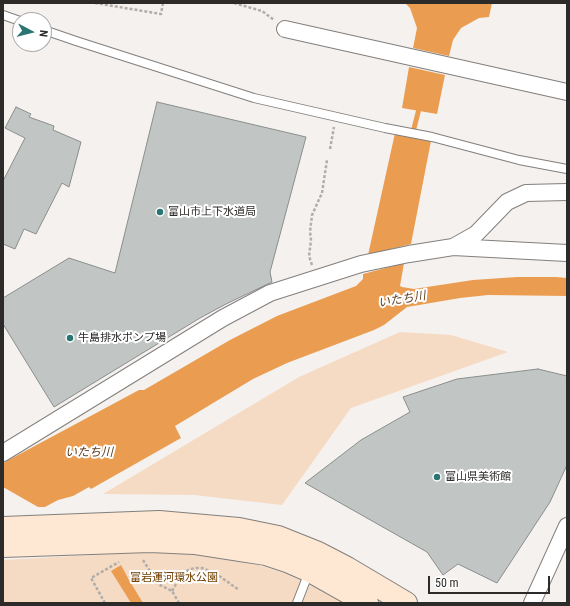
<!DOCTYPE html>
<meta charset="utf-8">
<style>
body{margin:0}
#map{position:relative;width:570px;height:606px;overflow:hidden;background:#f5f1ee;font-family:"Roboto Condensed",sans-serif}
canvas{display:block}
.frame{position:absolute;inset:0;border:4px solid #2d2b2a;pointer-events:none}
.north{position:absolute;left:12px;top:12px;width:40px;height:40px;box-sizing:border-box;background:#fff;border:1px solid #abaaaa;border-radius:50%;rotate:97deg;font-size:11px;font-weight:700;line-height:16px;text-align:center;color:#2d2b2a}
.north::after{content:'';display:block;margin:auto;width:14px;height:18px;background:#2a7473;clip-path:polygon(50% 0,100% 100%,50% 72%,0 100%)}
.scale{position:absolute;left:428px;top:576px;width:122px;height:18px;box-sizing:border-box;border:2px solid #2d2b2a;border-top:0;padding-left:5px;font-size:12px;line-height:14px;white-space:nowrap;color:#2d2b2a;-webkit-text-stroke:3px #fff;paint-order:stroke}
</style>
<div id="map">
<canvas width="570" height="606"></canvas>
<div class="frame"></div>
<div class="north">N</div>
<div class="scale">50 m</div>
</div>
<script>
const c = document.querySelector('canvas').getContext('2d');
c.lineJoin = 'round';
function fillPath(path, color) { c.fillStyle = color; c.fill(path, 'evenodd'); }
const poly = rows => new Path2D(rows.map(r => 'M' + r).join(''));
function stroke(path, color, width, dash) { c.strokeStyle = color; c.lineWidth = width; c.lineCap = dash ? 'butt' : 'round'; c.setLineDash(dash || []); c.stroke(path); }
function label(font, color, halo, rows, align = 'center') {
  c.font = font + ' "Roboto Condensed","Noto Sans JP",sans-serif'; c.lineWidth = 4; c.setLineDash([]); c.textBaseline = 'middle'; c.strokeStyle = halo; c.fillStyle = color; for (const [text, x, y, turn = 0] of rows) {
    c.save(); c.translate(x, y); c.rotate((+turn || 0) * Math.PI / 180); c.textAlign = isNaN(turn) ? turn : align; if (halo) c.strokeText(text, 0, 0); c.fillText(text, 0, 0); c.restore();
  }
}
fillPath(poly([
 [400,332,451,335,508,352,351,408,282,505,194,495,103,494,299,377],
 [146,552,200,555,255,564,290,575,346,603,3,603,3,560]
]), '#f6dbc4');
fillPath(poly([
 [405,3,492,3,489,17,479,18,461,28,453,40,449,56,413,48,417,28,410,8],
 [409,67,445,75,437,114,402,108],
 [395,133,431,141,411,244,368,255],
 [404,263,400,286,402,287,414,289,473,280,517,277,556,277,567,278,567,296,488,295,460,298,407,307,384,325,374,330,287,363,253,379,175,426,181,438,91,489,89,487,73,496,58,500,45,507,38,507,3,487,3,463,139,390,144,390,230,340,277,316,356,286,363,279,363,274],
 [121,565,129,580,143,603,131,603,111,571]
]), '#ea9d51');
stroke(poly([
 [412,136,420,105]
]), '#ea9d51', 5);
const building = poly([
 [157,102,306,137,270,272,272,282,226,304,200,318,54,407,3,324,3,298,69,258,115,273,157,102],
 [16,107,31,114,29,117,54,126,53,130,81,142,69,187,62,183,36,234,24,229,15,249,3,244,3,181,25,138,5,128,16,107],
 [538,369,567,376,567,465,550,502,497,583,458,564,443,575,427,552,305,483,361,440,410,412,403,397,457,379,538,369]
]);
fillPath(building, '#c1c6c5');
stroke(building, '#898e8d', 1);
const lane = poly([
 [3,15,20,21],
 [44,30,76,41,254,98,385,128,432,137,519,160,567,169],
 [297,603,309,572]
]);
const street = poly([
 [285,29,567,92],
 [453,247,567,253],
 [3,453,223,318,270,293,361,264,409,254,453,247,476,234,507,202,526,193,567,192],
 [532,603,567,526]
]);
const secondary = poly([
 [3,528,159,522,239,529,278,537,318,553,347,568,406,603],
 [3,546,150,541,194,543,239,550,266,554,287,561,310,571,367,603]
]);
stroke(lane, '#827f7c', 10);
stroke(street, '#827f7c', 18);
stroke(secondary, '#827f7c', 24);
stroke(poly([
 [95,3,161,14,163,3],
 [234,3,262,11,274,20],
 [330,149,334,127],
 [312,265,309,256,311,240,310,232,312,215,322,193,327,160],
 [143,560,158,584,172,591,179,603],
 [172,591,182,574,190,569,196,568,202,568,215,573,239,590],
 [105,603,91,578,119,562]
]), '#b0adaa', 2.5, [3, 2]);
stroke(lane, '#fff', 8);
stroke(street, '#fff', 16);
stroke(secondary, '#fee8d4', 22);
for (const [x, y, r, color] of [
 [160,212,4,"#2a7473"],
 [70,338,4,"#2a7473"],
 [437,477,4,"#2a7473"]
]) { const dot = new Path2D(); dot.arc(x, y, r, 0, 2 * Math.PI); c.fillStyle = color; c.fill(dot); stroke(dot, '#fff', 1.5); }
label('11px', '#2d2b2a', '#fff', [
 ["富山市上下水道局",168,212],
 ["牛島排水ポンプ場",78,338],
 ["富山県美術館",445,477]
], 'left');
label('11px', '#724002', '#fff', [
 ["富岩運河環水公園",174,578]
]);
label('italic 12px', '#5d3d1e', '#fff', [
 ["いたち川",402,300,-9],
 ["いたち川",89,453]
]);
</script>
